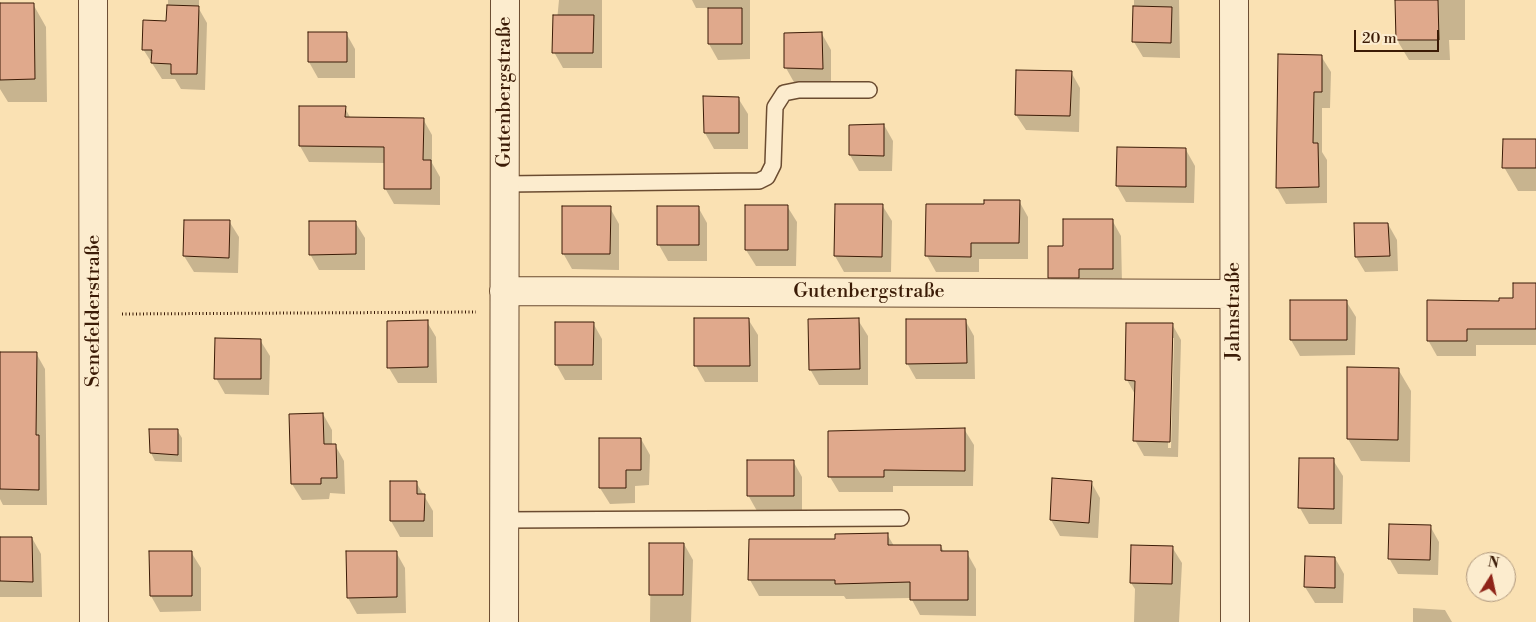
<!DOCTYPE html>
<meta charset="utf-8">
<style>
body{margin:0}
#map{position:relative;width:1536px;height:622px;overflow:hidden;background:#fae1b3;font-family:"Libre Bodoni",serif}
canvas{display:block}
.north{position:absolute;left:1466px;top:552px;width:50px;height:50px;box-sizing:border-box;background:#fcecce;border:1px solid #af987e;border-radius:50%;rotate:10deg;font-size:14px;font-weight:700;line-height:20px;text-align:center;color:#3b1b06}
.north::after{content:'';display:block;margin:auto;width:18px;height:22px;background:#8f2418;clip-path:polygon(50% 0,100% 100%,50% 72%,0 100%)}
.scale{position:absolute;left:1354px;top:30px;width:85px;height:22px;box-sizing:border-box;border:2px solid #3b1b06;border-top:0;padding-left:6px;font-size:15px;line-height:18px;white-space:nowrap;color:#3b1b06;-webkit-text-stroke:4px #fcecce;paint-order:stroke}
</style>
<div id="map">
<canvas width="1536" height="622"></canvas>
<div class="north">N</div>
<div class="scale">20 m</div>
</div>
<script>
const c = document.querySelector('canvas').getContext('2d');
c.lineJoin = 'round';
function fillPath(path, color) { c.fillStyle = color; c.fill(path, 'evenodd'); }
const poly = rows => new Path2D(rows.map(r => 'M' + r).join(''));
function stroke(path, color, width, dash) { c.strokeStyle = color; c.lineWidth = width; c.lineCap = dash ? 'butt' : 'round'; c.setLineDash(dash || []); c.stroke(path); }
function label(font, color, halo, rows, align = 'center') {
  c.font = font + ' "Libre Bodoni",serif'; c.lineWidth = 4.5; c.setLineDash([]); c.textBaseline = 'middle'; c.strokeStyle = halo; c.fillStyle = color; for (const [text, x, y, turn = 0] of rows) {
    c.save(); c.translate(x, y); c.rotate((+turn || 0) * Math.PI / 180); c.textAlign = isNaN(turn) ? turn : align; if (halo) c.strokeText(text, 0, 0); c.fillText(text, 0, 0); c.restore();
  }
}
fillPath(poly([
 [168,0,199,0,199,9,207,23,205,90,181,89,175,79,162,79,143,49,168,22],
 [559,0,602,0,602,68,563,68,554,52],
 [692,0,750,0,750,59,718,60,709,44,709,8,696,8],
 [1134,0,1179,0,1180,58,1143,57,1134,42],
 [1396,0,1465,0,1465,40,1449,40,1450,60,1409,60,1397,40],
 [33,4,46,27,47,102,8,102,0,89,0,5],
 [346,33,355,49,355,78,318,78,309,62],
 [786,34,822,34,831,50,831,84,795,84,786,68],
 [1321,56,1331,72,1330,108,1322,108,1322,152,1327,160,1327,203,1286,204,1277,188],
 [1071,72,1080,88,1079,132,1026,130,1016,115],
 [738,98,748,114,748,149,714,149,705,133],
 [345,108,351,119,423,119,432,135,432,163,440,177,440,205,394,204,385,188,385,163,309,162,300,146],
 [884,125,893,141,892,171,859,171,850,155],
 [1536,140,1536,191,1518,191,1504,167],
 [1186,150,1195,166,1194,203,1126,202,1117,186],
 [1019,201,1028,217,1028,259,979,259,979,272,936,272,927,256,985,206],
 [836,205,882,205,892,221,891,272,844,272,835,256],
 [746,206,787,206,797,222,796,266,756,266,746,250],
 [698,207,707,223,707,261,668,261,659,245],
 [610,208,619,224,619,270,572,269,563,253],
 [1112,220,1121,236,1122,284,1059,293,1050,277,1065,248],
 [185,221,229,221,239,237,238,273,194,272,184,256],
 [355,222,365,238,365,270,319,270,310,254],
 [1388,224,1397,240,1398,271,1365,272,1356,257],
 [1536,284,1536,345,1476,345,1476,356,1437,356,1428,340,1500,302,1515,299],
 [1346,301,1356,317,1355,355,1300,356,1291,340],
 [748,319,758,335,758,382,705,382,696,366],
 [858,320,868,336,868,385,819,385,810,369],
 [965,320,974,336,975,379,916,379,907,363],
 [427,322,436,337,437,383,398,383,389,368],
 [593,323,602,339,602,380,565,380,556,364],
 [1172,324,1181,340,1178,457,1144,456,1135,440,1136,396,1127,380],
 [1171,338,1174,338,1171,448,1168,448],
 [260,340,270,356,269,395,225,394,216,378],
 [0,353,36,353,45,369,47,505,3,505,0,499],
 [1398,369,1411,391,1410,462,1361,461,1348,439],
 [323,414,332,430,332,445,335,445,344,461,345,494,330,493,329,499,302,500,292,484],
 [964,429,974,445,973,486,893,486,893,492,839,492,830,477],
 [177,430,182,438,182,462,155,461,151,453],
 [641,439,650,455,649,485,635,486,635,503,610,504,600,488,600,440],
 [1300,460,1333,460,1343,476,1342,524,1309,524,1300,508],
 [793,461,802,477,802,511,757,511,748,495],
 [416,482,433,511,433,537,400,537,391,521],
 [1091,482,1100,498,1098,538,1060,536,1051,520],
 [1430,526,1439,542,1438,575,1398,574,1389,558],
 [887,534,894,546,941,546,944,552,967,553,976,569,976,616,920,615,911,598,846,599,844,596,759,596,750,580,836,541],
 [32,538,41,554,42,597,0,597,0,539],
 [651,544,684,544,693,560,691,622,650,622],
 [1172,547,1182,563,1179,622,1134,622,1135,589,1131,583],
 [191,552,201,568,201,611,160,612,151,596],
 [396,552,405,568,406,613,357,614,348,598],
 [1335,558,1344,574,1343,603,1315,603,1305,587],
 [1413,608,1445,610,1452,622,1413,622]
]), '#0003');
const building = poly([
 [1395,0,1438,0,1439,40,1396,40,1395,0],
 [0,3,34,3,35,79,0,80,0,3],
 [167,5,199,6,197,74,171,74,171,64,151,63,152,50,142,50,143,20,166,21,167,5],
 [1133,6,1172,7,1171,43,1132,42,1133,6],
 [708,8,742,8,742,44,708,44,708,8],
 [553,15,594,15,593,53,552,53,553,15],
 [308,32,347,32,347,62,308,62,308,32],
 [822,32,823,69,784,68,784,33,822,32],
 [1278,54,1322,55,1322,92,1314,92,1313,143,1318,143,1319,187,1276,188,1278,54],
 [1016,70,1072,71,1070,116,1015,115,1016,70],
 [703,96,739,97,739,133,704,133,703,96],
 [299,106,346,106,345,117,424,118,423,160,431,160,431,189,384,189,384,147,299,146,299,106],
 [884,124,884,156,849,155,849,125,884,124],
 [1503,139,1536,139,1536,168,1502,168,1503,139],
 [1117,147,1186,148,1186,187,1116,186,1117,147],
 [984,200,1020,200,1019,243,971,243,971,257,925,256,926,204,984,204,984,200],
 [835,204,883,204,882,257,834,256,835,204],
 [745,205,788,205,788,250,745,250,745,205],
 [562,206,611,206,610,254,562,254,562,206],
 [657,206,699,206,699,245,657,245,657,206],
 [1063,219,1113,219,1113,269,1079,269,1079,278,1048,278,1048,246,1063,246,1063,219],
 [184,220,230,220,229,258,183,256,184,220],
 [309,221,356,221,356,254,309,255,309,221],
 [1354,223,1388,223,1390,256,1355,257,1354,223],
 [1513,283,1536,283,1536,329,1467,329,1467,341,1427,341,1427,300,1499,301,1499,298,1513,298,1513,283],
 [1290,300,1347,300,1347,340,1290,340,1290,300],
 [694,318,749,318,750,366,694,366,694,318],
 [859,318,860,369,809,370,808,319,859,318],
 [906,319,966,319,967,363,906,364,906,319],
 [428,320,428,367,387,368,387,321,428,320],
 [555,322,594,322,593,365,555,365,555,322],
 [1126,323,1173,323,1170,442,1133,441,1135,381,1125,380,1126,323],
 [215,338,261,339,261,379,214,379,215,338],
 [0,352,37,352,36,435,39,435,39,490,0,489,0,352],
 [1347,367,1399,368,1398,440,1347,439,1347,367],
 [323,413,324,444,336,444,337,478,321,478,321,484,291,484,289,414,323,413],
 [965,428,965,471,884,470,884,477,828,477,828,431,965,428],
 [149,429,178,429,178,455,150,453,149,429],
 [599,438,641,438,641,470,626,470,626,488,599,488,599,438],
 [1299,458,1334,458,1334,509,1298,508,1299,458],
 [747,460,794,460,794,496,747,496,747,460],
 [1052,478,1092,481,1089,523,1050,520,1052,478],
 [390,481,417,481,417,494,425,494,424,521,390,521,390,481],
 [1389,524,1431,525,1430,560,1388,559,1389,524],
 [888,533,888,545,941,545,941,551,968,551,968,600,910,600,910,582,835,584,835,580,748,580,749,539,835,539,835,534,888,533],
 [0,537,32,537,33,582,0,581,0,537],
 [649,543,684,543,683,595,649,595,649,543],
 [1131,545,1173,546,1172,584,1130,583,1131,545],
 [149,551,192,551,192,596,150,596,149,551],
 [346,551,397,551,397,597,347,598,346,551],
 [1305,556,1335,557,1335,588,1304,587,1305,556]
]);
fillPath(building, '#e0a98c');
stroke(building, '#3b1b06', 1);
const lane = poly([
 [505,184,759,181,767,177,773,165,775,107,784,93,799,90,869,90],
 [503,520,901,518]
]);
const street = poly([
 [93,0,94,622],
 [1234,0,1235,622],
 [504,291,1234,294],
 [504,622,505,0]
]);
stroke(lane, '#6b4c31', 18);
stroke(street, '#6b4c31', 30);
stroke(poly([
 [122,314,476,312]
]), '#3b1b06', 3, [1, 2.5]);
stroke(lane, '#fcecce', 15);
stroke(street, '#fcecce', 28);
label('20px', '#3b1b06', '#fcecce', [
 ["Gutenbergstraße",505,92,-90],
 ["Gutenbergstraße",869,292],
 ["Senefelderstraße",94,311,-90],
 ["Jahnstraße",1234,311,-90]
]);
</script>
